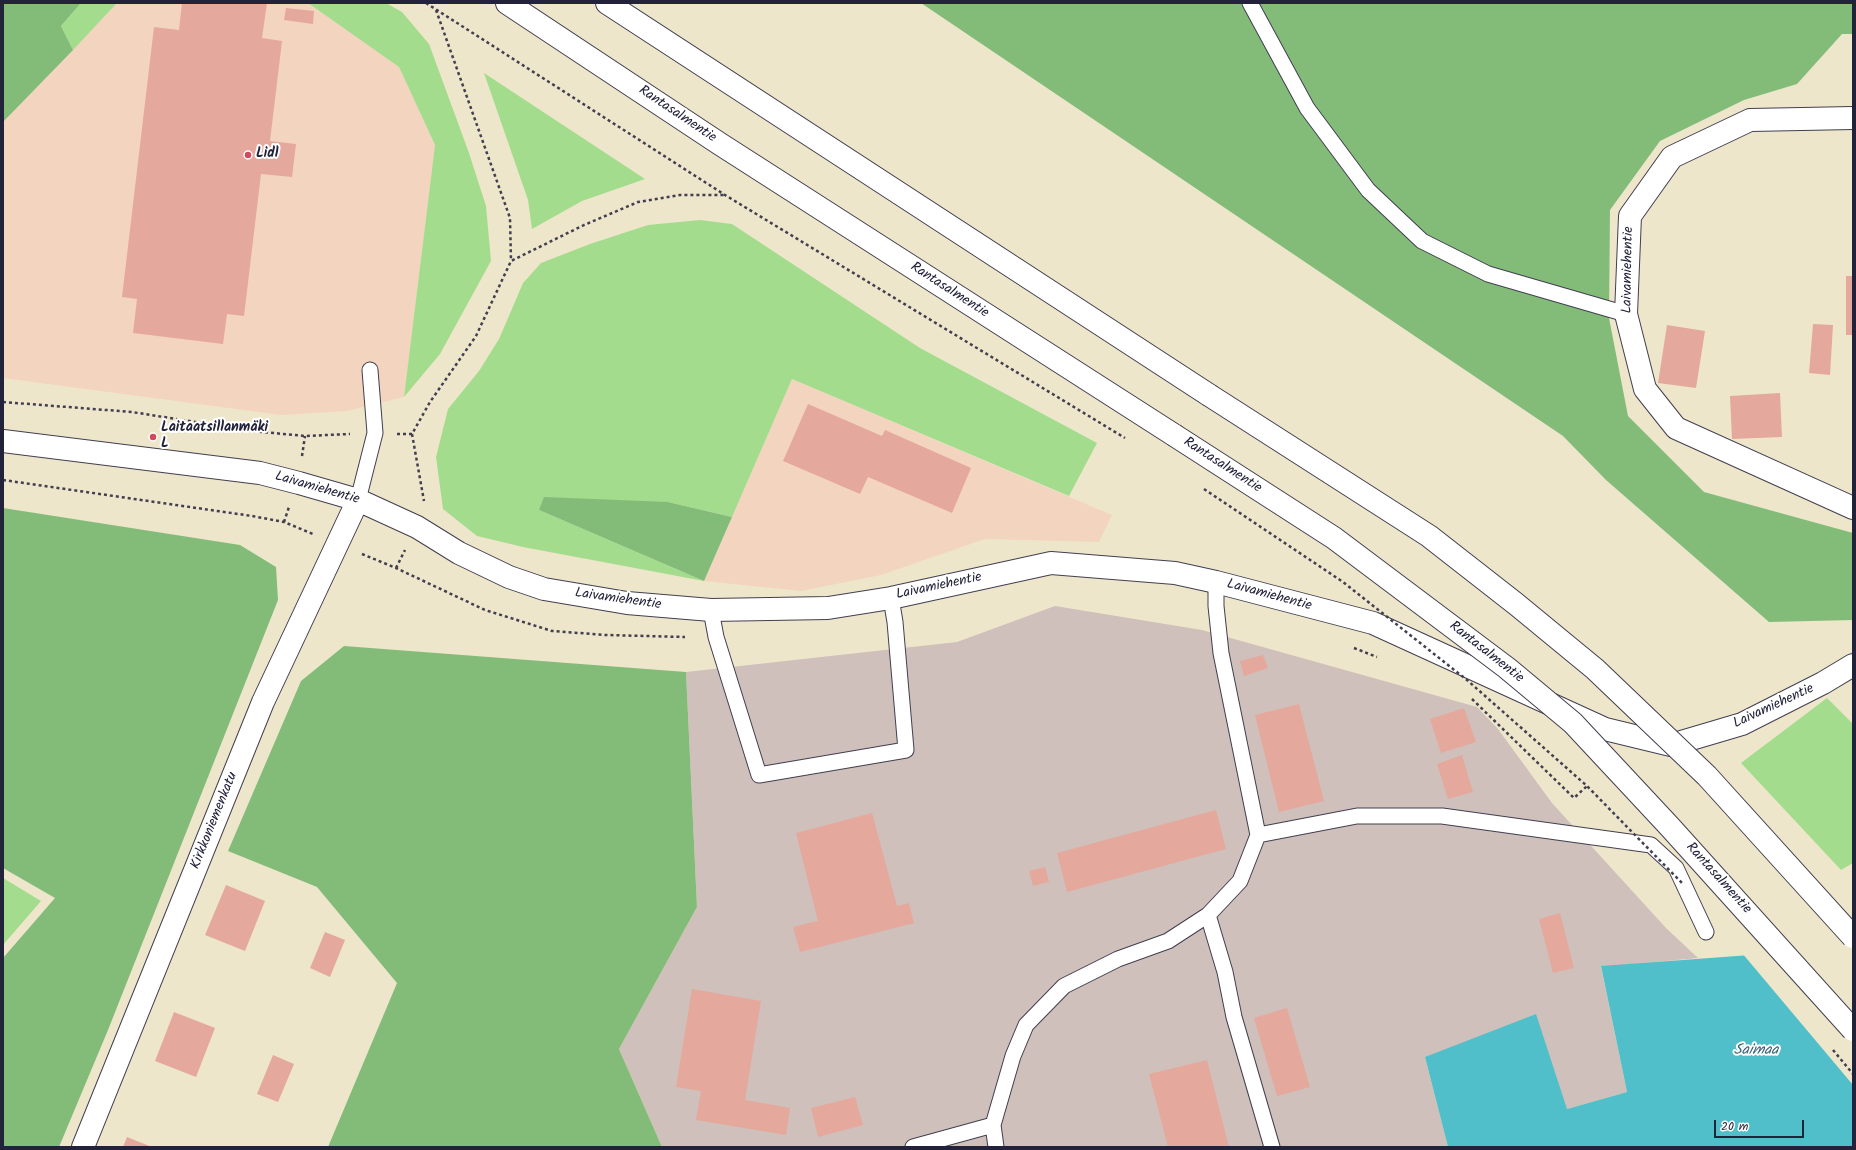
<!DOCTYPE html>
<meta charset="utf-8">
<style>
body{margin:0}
#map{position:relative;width:1856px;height:1150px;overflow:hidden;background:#eee6ca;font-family:Kalam,sans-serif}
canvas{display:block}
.frame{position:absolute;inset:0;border:4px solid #22223b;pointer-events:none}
.scale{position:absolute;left:1714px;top:1120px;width:90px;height:18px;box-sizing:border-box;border:2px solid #22223b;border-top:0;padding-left:5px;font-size:12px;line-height:14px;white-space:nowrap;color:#22223b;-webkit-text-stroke:3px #fff;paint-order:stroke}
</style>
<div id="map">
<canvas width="1856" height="1150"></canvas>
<div class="frame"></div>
<div class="scale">20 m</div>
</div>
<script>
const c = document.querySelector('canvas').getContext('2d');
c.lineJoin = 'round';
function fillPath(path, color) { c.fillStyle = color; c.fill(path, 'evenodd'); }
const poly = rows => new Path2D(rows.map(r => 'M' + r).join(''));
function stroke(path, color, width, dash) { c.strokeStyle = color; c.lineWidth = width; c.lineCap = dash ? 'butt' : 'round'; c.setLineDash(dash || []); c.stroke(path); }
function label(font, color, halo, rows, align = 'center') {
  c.font = font + ' Kalam,sans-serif'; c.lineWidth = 4; c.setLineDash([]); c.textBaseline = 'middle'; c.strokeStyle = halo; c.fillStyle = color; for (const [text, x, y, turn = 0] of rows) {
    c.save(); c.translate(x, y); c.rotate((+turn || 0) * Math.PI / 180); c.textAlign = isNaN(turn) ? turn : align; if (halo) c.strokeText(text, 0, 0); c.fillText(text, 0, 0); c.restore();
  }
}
fillPath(poly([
 [117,3,308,3,399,67,435,145,404,397,347,411,281,415,3,378,3,122],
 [792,379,1112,515,1099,542,985,539,881,575,801,591,704,581]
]), '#f3d4bf');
fillPath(poly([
 [1055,606,1202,630,1477,707,1498,729,1552,803,1666,928,1698,958,1601,967,1627,1092,1567,1109,1425,1057,1448,1147,662,1147,619,1049,697,907,686,672,957,642]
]), '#cfc0bb');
fillPath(poly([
 [81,3,117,3,73,50,61,26],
 [308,3,386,3,402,12,429,44,469,153,486,206,491,261,440,354,404,397,435,145,399,67],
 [484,73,645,179,582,201,532,229,528,200],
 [700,220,732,224,920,348,1097,443,1069,496,792,379,732,517,668,502,539,510,704,581,523,547,477,536,443,509,436,457,448,409,479,371,499,339,523,283,541,263,590,244,648,225],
 [1827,698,1853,724,1853,863,1841,870,1741,763],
 [3,878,41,901,3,945]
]), '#a4dc8e');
fillPath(poly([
 [3,3,81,3,61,26,73,50,3,122],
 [921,3,1853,3,1853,34,1842,34,1797,84,1744,100,1660,141,1610,210,1609,318,1628,416,1704,492,1853,533,1853,620,1769,622,1606,480,1563,436],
 [544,497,668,502,732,517,704,581,539,510],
 [3,508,240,545,276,567,278,600,108,1030,59,1147,3,1147,3,958,55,898,3,868],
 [344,646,686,672,697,907,619,1049,662,1147,328,1147,397,983,317,887,228,851,301,681]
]), '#83bc79');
fillPath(poly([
 [1853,920,1853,1147,1448,1147,1425,1057,1536,1014,1567,1109,1627,1092,1601,966,1764,954,1844,926]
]), '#51bfc9');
fillPath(poly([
 [1853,918,1853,1085,1742,953,1763,952,1799,930,1844,924]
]), '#eee6ca');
fillPath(poly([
 [182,3,267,3,262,38,282,41,270,141,296,144,292,177,261,174,244,316,227,314,223,344,133,333,137,299,122,297,154,27,179,30],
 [286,8,314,11,313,24,284,20],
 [1846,276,1853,276,1853,335,1846,335],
 [1813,324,1833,325,1830,375,1809,373],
 [1667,325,1705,331,1696,388,1658,383],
 [1780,393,1782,437,1732,439,1730,396],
 [808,404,882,436,885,430,971,468,952,513,868,477,860,494,783,461],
 [1263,655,1268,668,1244,676,1240,661],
 [1299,704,1324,801,1279,812,1255,715],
 [1464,708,1476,742,1441,753,1430,719],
 [1462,755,1473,792,1448,799,1437,764],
 [1216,810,1226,849,1067,892,1057,853],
 [872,813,897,906,909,903,914,923,800,952,793,927,818,921,796,833],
 [1045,867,1049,882,1033,886,1029,871],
 [226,885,265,901,245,951,205,935],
 [1560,913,1574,968,1553,973,1539,919],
 [325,932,345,940,330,977,310,968],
 [692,989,761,1001,745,1100,790,1108,786,1135,696,1120,701,1091,676,1087],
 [1287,1008,1310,1087,1277,1096,1254,1018],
 [174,1012,215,1028,196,1077,155,1061],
 [273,1055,294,1064,278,1102,257,1094],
 [1207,1060,1229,1147,1168,1147,1149,1074],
 [855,1097,863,1125,818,1137,811,1108],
 [127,1137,152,1147,123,1147]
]), '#e5a89c');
const service = poly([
 [1250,3,1307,108,1368,190,1422,241,1488,274,1626,314],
 [358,500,375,433,370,370],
 [711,610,716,637,759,775,906,750,895,622,891,598],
 [1258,835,1357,816,1442,816,1651,845,1676,868,1706,932],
 [1208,915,1225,972,1234,1017,1272,1147],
 [913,1147,993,1125],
 [996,1147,993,1125,1013,1056,1026,1025,1064,986,1118,959,1168,941,1208,915,1240,881,1258,835,1221,653,1216,606,1216,582]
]);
const minor = poly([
 [1853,118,1750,120,1672,157,1630,216,1626,314,1645,389,1676,428,1853,508],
 [3,441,260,473,299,483,358,500,417,527,459,553,509,577,544,589,627,603,711,610,828,608,891,598,1051,563,1175,573,1216,582,1373,623,1605,729,1671,745,1742,724,1823,683,1853,665],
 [83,1147,263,702,358,500]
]);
const trunk = poly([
 [507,3,720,144,1174,435],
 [607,3,1209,395]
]);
stroke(service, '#413f50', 17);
stroke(minor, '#413f50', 24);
stroke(trunk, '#413f50', 24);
stroke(poly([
 [426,3,725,195,1125,438],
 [436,10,510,218,511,261],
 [3,402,132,412,252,431,305,436,350,434],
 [397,434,412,434,430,402,476,336,511,261,584,225,638,202,680,195,725,195],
 [412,434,424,501],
 [302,456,305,436],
 [3,480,252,516,284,522,313,534],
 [284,522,289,507],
 [362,554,396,568,485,610,552,631,606,635,685,637],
 [396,568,405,550],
 [1354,648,1377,657],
 [1472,699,1574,798,1587,786]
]), '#413f50', 2.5, [3, 3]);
stroke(service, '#fff', 15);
stroke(minor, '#fff', 22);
stroke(trunk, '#fff', 22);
const trunkBridge = poly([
 [1209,395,1429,536,1516,604,1595,669,1707,776,1853,937],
 [1174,435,1334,538,1507,668,1573,723,1670,827,1853,1030]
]);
stroke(trunkBridge, '#413f50', 24, []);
stroke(poly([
 [1204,489,1343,582,1467,680,1587,786,1682,883],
 [1833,1050,1853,1074]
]), '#413f50', 2.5, [3, 3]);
stroke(trunkBridge, '#fff', 22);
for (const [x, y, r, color] of [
 [248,155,4,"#d1495b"],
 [153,437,4,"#d1495b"]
]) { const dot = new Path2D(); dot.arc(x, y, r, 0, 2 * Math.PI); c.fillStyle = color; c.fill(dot); stroke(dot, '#fff', 1.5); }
label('14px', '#22223b', '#fff', [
 ["Rantasalmentie",677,115,34],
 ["Laivamiehentie",1629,270,-89],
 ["Rantasalmentie",949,291,33],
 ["Rantasalmentie",1222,466,33],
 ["Laivamiehentie",317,489,16],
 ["Laivamiehentie",939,587,-12],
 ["Laivamiehentie",1269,596,15],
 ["Laivamiehentie",618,600,8],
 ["Rantasalmentie",1486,653,38],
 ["Laivamiehentie",1774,707,-25],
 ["Kirkkoniemenkatu",215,821,-68],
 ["Rantasalmentie",1718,879,48]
]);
label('bold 14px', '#22223b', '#fff', [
 ["Lidl",256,155],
 ["Laitaatsillanmäki",161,429],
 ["L",161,445]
], 'left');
label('italic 15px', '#356174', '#fff', [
 ["Saimaa",1756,1051]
]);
</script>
